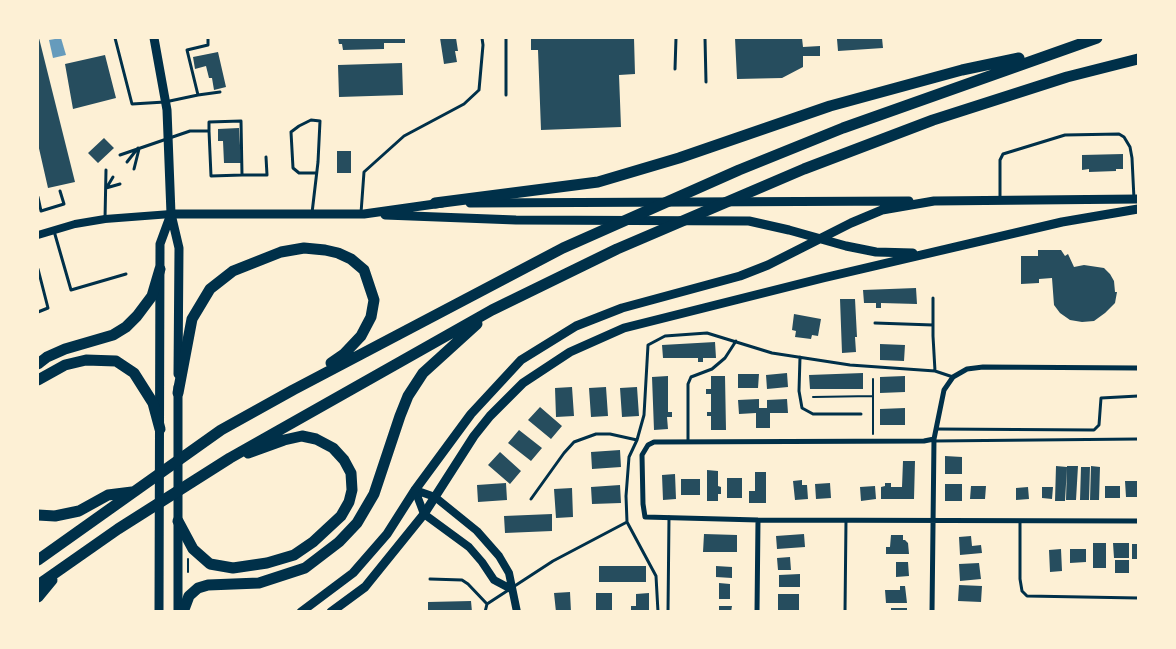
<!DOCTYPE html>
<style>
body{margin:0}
#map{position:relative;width:1176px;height:649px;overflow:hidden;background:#fdf0d5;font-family:Commissioner,sans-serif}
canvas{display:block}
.frame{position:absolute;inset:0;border:39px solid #fdf0d5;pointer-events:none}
</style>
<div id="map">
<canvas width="1176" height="649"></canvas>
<div class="frame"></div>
</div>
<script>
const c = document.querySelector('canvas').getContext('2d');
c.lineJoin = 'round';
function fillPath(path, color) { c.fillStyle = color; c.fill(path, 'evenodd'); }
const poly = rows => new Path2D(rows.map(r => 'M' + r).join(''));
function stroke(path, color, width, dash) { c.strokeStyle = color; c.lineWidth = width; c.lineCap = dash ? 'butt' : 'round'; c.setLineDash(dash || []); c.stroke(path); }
fillPath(poly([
 [61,38,66,55,53,58,49,40]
]), '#669bbc');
fillPath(poly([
 [38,38,39,38,75,182,48,188,38,144],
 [338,38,405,38,405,43,384,43,384,49,343,50,342,44,339,44],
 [440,38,456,38,458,51,455,51,457,62,444,64],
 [531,38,634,38,635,74,619,75,621,127,541,130,538,50,531,50],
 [735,38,802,38,803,47,820,46,820,56,803,56,803,67,782,78,737,79],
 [861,38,882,38,883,48,838,51,837,39],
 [218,52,226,87,214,90,212,78,209,78,206,66,195,69,193,57],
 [105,55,116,98,73,109,65,64],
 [402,63,403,95,339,97,338,65],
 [239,128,241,163,224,163,223,141,218,141,218,129],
 [104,138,114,148,98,163,88,153],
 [337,151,351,151,351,173,337,173],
 [1123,154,1123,169,1116,169,1116,171,1089,172,1089,169,1082,170,1082,155],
 [1038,250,1061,250,1065,256,1068,254,1074,267,1084,265,1104,268,1110,274,1114,281,1115,292,1117,292,1115,303,1105,313,1094,321,1082,322,1070,320,1060,313,1054,305,1052,278,1039,279,1039,283,1021,284,1021,256,1038,256],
 [916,288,917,304,881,303,881,308,876,308,876,303,864,303,863,290],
 [840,299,855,299,857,337,855,337,856,352,842,353],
 [794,314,821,319,818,336,812,335,811,339,795,337,796,331,792,330],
 [715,342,716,358,703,358,703,362,698,362,698,358,663,358,662,345],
 [880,344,905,345,904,361,880,360],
 [787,373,788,387,767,389,766,375],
 [863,373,863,389,810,389,809,375],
 [738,374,759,374,758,388,738,388],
 [668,376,668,412,672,412,672,417,667,417,668,429,654,430,652,377],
 [711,376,725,376,726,430,711,430,711,416,707,416,707,412,711,412,711,394,706,394,706,389,711,389],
 [905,376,905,392,880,393,880,377],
 [572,387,574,416,556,417,555,388],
 [606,387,608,416,591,417,589,388],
 [637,387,639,416,622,417,620,388],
 [759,399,759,408,767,408,767,400,787,399,788,413,770,413,770,428,756,428,756,413,739,414,738,400],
 [540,407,562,426,551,439,528,420],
 [905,408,905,425,880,425,880,409],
 [519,430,542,448,531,461,508,443],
 [620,450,621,467,592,469,591,452],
 [500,452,521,471,510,484,488,465],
 [945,456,962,457,962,474,945,474],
 [903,461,915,461,914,499,881,499,881,487,885,486,885,483,891,483,891,487,902,487],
 [1056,466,1067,467,1065,501,1055,501],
 [1067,466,1078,466,1076,500,1066,500],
 [1091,466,1100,467,1099,500,1090,500],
 [1081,467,1090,467,1089,500,1080,500],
 [707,470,718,471,718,486,721,487,721,494,718,494,718,501,707,501],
 [755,472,766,472,766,503,749,503,749,491,755,491],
 [675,474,676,499,663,500,662,475],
 [727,478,742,478,742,498,727,498],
 [681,479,700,479,700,495,681,495],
 [802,480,802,485,807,485,808,499,795,500,793,481],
 [1125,481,1138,481,1138,497,1126,497],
 [506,483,507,500,478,502,477,485],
 [830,483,831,498,816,499,815,484],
 [945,484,962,484,962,501,945,501],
 [620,485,621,503,592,504,591,487],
 [875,486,876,499,861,501,860,487],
 [971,486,986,486,985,499,970,499],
 [1105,486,1120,486,1120,498,1105,498],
 [1028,487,1029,499,1016,500,1016,488],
 [1042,487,1053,487,1052,499,1042,498],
 [572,488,573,517,556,518,554,489],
 [552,514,552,531,505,533,504,516],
 [704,534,737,535,737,552,703,552],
 [804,534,805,547,777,549,776,536],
 [891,535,903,535,903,540,905,540,908,543,909,554,886,554,886,547,890,547],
 [971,536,972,546,981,545,982,553,960,555,959,537],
 [1093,543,1106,543,1106,568,1093,568],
 [1113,543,1129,543,1129,558,1114,558],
 [1132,544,1138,544,1138,559,1132,559],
 [1061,549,1062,571,1050,572,1049,550],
 [1070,549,1086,549,1086,562,1070,563],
 [790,557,791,570,778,570,777,558],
 [1115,560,1129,560,1129,573,1115,573],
 [896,562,908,562,909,576,896,577],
 [979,563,981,579,960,581,959,564],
 [599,566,646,566,646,582,599,582],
 [716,566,732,567,732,578,716,577],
 [800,574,800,587,779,587,779,575],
 [719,583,730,584,730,599,719,599],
 [959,585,982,586,981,602,958,601],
 [900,586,905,586,907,603,886,603,885,590,900,590],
 [570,592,571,612,556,612,554,593],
 [596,593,612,593,612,612,596,612],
 [649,593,649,612,631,612,631,606,636,606,636,594],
 [778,594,799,594,799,610,778,610],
 [471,601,472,612,428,612,428,602],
 [719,606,732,606,731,612,719,612],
 [891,608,907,608,907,612,891,612]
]), '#264d5e');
stroke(poly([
 [813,397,873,396],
 [873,434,873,379],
 [188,572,188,559]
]), '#003049', 2);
stroke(poly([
 [115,38,132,104,165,102,198,95],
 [208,38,208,45,187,50,198,95,220,92],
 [506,38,506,95],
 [705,38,706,82],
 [675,69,676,38],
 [120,155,190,131,209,131,211,176,242,175,241,121,209,122,209,131],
 [127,162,138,148],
 [134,169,139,149],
 [242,175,267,175,266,157],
 [107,187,113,177],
 [106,188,120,184],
 [38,197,41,211,64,204,60,191],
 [1000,199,1000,160,1003,154,1065,135,1119,134,1124,137,1130,147,1132,158,1134,199],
 [312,213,318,162,320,121,311,120,299,126,291,132,293,168,299,173,316,173],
 [361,213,364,172,404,136,464,104,479,90,483,45,482,38],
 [105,219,106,170],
 [54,231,71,290,126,274],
 [38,269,48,308,38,312],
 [933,298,933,336,935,371],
 [875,323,933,325],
 [800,357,799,391,802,408,813,414,861,414],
 [936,429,1094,430,1099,425,1101,398,1138,396],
 [688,441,688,384,691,377,712,369,725,358,736,341],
 [934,441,1138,439],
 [531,499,564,453,574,442,596,434,610,434,637,440],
 [1020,522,1020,579,1022,591,1027,596,1138,598],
 [430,579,462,580,468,584,487,604],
 [485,612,487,604,553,561,627,522],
 [658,612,656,576,627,522,626,496,629,457,637,440,644,415,648,345,665,336,707,333,772,353,850,365,935,371,953,377],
 [668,612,669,517],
 [845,612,846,520]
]), '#003049', 3);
stroke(poly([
 [934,439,924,441,654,442,648,445,642,455,643,504,645,517,758,520,1138,521],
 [757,612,758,520],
 [932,612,934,439,944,390,953,377,967,369,983,367,1138,368]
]), '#003049', 5);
stroke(poly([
 [38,235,75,224,105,219,171,214],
 [415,490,435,497,477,531,499,556,509,573,517,612],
 [415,490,424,514,469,547,482,562,494,580,511,589]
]), '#003049', 8);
stroke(poly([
 [154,38,167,110,171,214,179,248,178,374],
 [470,203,909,201],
 [171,214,361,214],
 [364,214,442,203],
 [385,215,516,220,749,221,789,230,846,246,876,252,913,253],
 [159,612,160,244,171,214],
 [178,612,178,387],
 [301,612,353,573,387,534,415,490,471,414,521,360,576,326,622,308,740,276,768,265,851,223,882,210,934,201,1138,199],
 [331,612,365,587,424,514,474,436,490,416,523,383,570,352,624,328,823,278,1062,222,1138,209]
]), '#003049', 9);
stroke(poly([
 [435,203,598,182,679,158,830,106,962,70,1019,58],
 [38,364,47,357,65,349,113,335,126,327,137,316,152,296,160,269],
 [38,380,65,365,86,360,116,361,134,373,153,403,160,429],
 [178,393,192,319,210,289,233,271,281,252,304,248,325,250,338,253,351,259,364,270,374,300,371,317,361,336,344,354,331,363],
 [38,515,55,516,79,511,108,495,132,492],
 [178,521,193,549,210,564,233,568,267,563,294,555,313,542,341,516,349,502,352,490,351,473,344,460,333,448,316,439,302,436,284,440,248,453],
 [38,560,221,430,293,390,563,248,739,170,843,128,1097,38],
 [38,585,118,529,230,458,492,310,617,249,804,169,933,120,1067,77,1138,59],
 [38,597,52,580],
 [183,612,189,596,198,588,208,585,259,583,305,568,339,542,357,523,374,494,400,416,408,396,423,373,477,324]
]), '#003049', 11);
</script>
